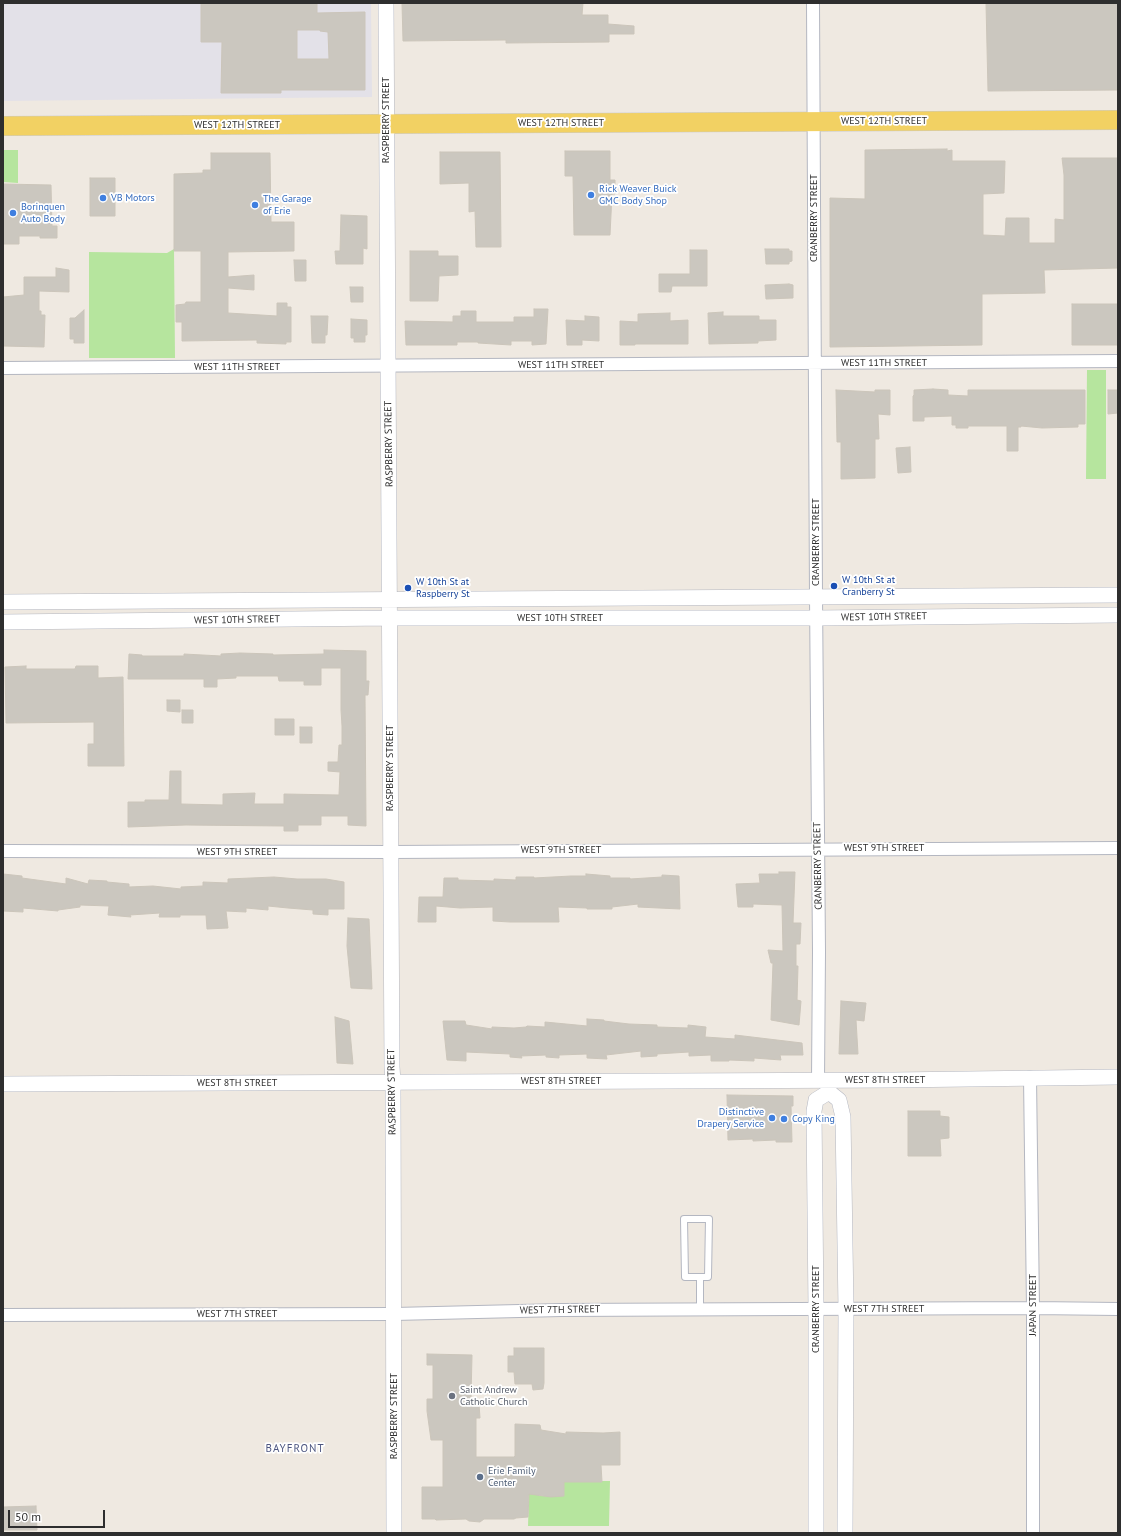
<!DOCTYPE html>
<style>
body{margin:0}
#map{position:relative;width:1121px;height:1536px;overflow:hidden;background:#efe9e1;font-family:"PT Sans",sans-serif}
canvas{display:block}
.frame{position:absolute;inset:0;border:4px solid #2e2e2e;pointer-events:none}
.scale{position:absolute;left:8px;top:1510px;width:97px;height:18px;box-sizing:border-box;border:2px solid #2e2e2e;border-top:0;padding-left:5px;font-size:12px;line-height:14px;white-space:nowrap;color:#2e2e2e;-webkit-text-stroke:3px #fff;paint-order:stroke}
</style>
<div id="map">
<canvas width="1121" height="1536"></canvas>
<div class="frame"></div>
<div class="scale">50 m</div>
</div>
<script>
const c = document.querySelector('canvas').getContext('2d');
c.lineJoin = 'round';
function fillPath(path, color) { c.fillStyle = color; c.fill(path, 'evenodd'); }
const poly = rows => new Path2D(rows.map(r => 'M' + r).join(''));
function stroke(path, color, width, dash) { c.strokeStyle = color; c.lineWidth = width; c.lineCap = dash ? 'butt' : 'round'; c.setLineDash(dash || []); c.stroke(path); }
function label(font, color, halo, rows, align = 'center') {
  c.font = font + ' "PT Sans",sans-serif'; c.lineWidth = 3.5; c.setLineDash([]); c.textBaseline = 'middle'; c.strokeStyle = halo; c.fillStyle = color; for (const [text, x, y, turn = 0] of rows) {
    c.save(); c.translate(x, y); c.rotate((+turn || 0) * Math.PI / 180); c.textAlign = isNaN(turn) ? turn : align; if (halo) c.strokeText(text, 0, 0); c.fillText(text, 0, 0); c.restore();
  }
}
fillPath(poly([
 [3,3,371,3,372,97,3,101]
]), '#e3e1e8');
fillPath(poly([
 [3,150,18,150,18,183,3,182],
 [174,249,175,358,89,358,89,252,167,253],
 [1087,370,1106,370,1106,479,1086,479],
 [539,1468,539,1496,564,1496,564,1482,602,1482,602,1481,610,1481,609,1526,528,1526,529,1493]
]), '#b6e59e');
const building = poly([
 [201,3,317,3,317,13,365,12,365,90,281,90,281,93,221,93,222,42,201,42,201,3],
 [297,30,320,30,320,31,328,32,329,59,297,59,297,30],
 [402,3,583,3,582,15,608,15,608,24,634,26,634,34,609,34,609,42,506,43,506,40,403,41,402,3],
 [986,3,1118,3,1118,90,988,91,986,3],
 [947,149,947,151,952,150,952,161,1005,161,1004,193,983,194,983,235,1005,236,1006,218,1029,218,1029,243,1055,243,1055,219,1064,220,1064,175,1062,158,1118,158,1118,268,1044,270,1045,293,982,294,982,345,830,347,830,198,865,199,865,150,947,149],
 [565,151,610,151,610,180,615,180,615,194,612,194,610,235,574,235,573,176,565,176,565,151],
 [440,152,500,152,501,247,476,247,475,211,469,212,469,183,440,184,440,152],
 [211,153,270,153,271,222,294,222,294,251,228,252,228,277,254,275,254,290,228,288,228,313,277,316,277,303,287,303,287,307,291,307,291,342,286,342,286,344,257,343,257,340,182,341,182,322,176,322,176,305,185,304,186,302,201,302,201,251,174,251,174,174,203,173,203,170,211,170,211,153],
 [90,178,115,178,115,216,90,216,90,178],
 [3,184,51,185,52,226,57,226,57,238,40,238,40,236,19,236,19,244,3,244,3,184],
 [341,215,367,216,367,249,363,248,363,264,336,264,335,251,340,251,341,215],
 [765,249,789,249,789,251,792,251,792,261,789,262,789,264,766,264,765,249],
 [690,250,707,250,707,286,672,286,671,292,659,292,659,274,690,274,690,250],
 [410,251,438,251,438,256,458,256,458,275,439,276,438,301,410,301,410,251],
 [294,260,306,260,306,281,295,281,294,260],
 [56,268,69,270,69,292,39,291,39,311,41,311,41,315,45,315,44,347,3,346,3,297,24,295,24,277,56,277,56,268],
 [789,284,793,285,793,298,766,299,765,285,789,284],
 [350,287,363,287,363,302,351,302,350,287],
 [1072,304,1118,304,1118,345,1072,345,1072,304],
 [534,309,548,309,546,344,532,345,532,341,511,341,511,345,478,343,478,342,457,342,457,345,406,345,405,321,453,322,453,316,461,316,461,311,476,311,476,322,514,322,514,317,534,317,534,309],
 [84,310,84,343,74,343,74,339,70,339,70,318,75,318,84,310],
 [723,312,723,316,759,316,759,320,776,320,776,340,758,341,758,343,709,344,708,313,723,312],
 [670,313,670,321,688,320,688,344,635,344,635,345,620,345,620,321,638,322,638,314,670,313],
 [311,316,328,316,327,335,325,335,325,343,312,343,311,316],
 [585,316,599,317,599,341,582,340,582,345,567,345,566,320,585,321,585,316],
 [351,319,367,320,367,335,365,335,365,342,354,342,354,338,351,338,351,319],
 [933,389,948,390,948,395,968,396,968,390,1085,390,1085,424,1078,424,1078,427,1042,428,1021,426,1021,427,1018,427,1018,451,1007,451,1007,426,968,426,968,428,956,428,956,425,952,425,952,416,924,417,924,421,913,421,913,396,914,395,914,390,933,389],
 [836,390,875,392,875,390,890,390,890,415,878,414,879,439,875,439,875,478,841,479,841,442,837,442,836,390],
 [1108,390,1118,390,1118,413,1108,414,1108,390],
 [910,447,911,472,898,473,896,448,910,447],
 [324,650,366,651,366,681,369,681,368,695,365,695,366,826,348,825,348,816,321,816,321,825,298,825,298,831,284,831,284,826,186,825,128,827,128,802,145,802,145,800,169,800,170,771,181,771,181,804,223,805,223,794,255,793,254,804,284,804,284,794,339,795,340,772,328,771,328,762,338,762,339,745,342,745,342,726,341,710,341,668,321,668,321,685,304,685,304,681,279,681,278,676,236,676,236,678,217,679,217,687,204,687,204,679,128,679,129,654,142,655,142,656,184,656,184,654,221,656,221,654,240,653,273,654,273,655,324,654,324,650],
 [26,666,26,669,75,669,76,666,98,666,98,678,123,677,124,766,88,766,88,744,94,744,94,722,6,723,5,667,26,666],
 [167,700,180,700,180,712,167,711,167,700],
 [182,710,193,710,193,723,182,723,182,710],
 [275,719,294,719,294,735,275,735,275,719],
 [300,727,312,727,312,743,300,743,300,727],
 [779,872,795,872,793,923,801,923,800,944,796,944,796,966,798,966,797,1000,801,1001,799,1025,771,1020,773,963,771,963,768,950,783,951,782,905,753,904,753,907,738,907,736,884,760,883,759,874,779,874,779,872],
 [3,874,22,876,22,878,66,884,66,878,88,884,89,880,107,881,107,882,129,884,129,887,153,886,181,889,181,887,203,886,203,882,228,883,228,879,274,877,297,879,326,879,344,882,344,909,328,909,328,915,313,914,313,910,288,908,268,906,268,910,246,908,246,912,226,911,228,928,207,929,206,915,180,915,180,917,159,917,160,913,130,915,131,917,108,915,109,906,80,905,80,907,58,910,58,911,23,908,23,912,3,911,3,874],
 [586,874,610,876,610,878,630,878,630,879,662,877,662,875,679,876,680,909,638,907,638,904,612,907,612,909,587,909,587,908,558,907,559,922,510,922,493,921,493,907,460,908,436,906,436,922,418,922,419,897,443,897,444,878,458,878,458,880,494,881,494,879,516,880,516,877,534,877,534,878,571,876,586,876,586,874],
 [348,918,369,919,372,989,351,988,347,946,348,918],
 [841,1001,866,1003,864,1021,856,1020,858,1054,839,1054,841,1001],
 [335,1017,349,1021,353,1064,337,1063,335,1017],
 [587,1019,604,1020,604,1021,629,1024,657,1025,657,1027,688,1028,688,1025,706,1027,705,1037,735,1039,735,1035,802,1043,803,1055,780,1055,781,1060,754,1058,754,1061,729,1060,729,1061,711,1061,711,1055,689,1056,689,1052,657,1054,657,1056,641,1057,641,1051,606,1055,607,1059,587,1058,587,1054,559,1055,559,1058,546,1057,546,1055,521,1056,522,1058,510,1057,510,1054,466,1052,466,1061,447,1060,443,1021,465,1021,466,1025,492,1029,492,1027,514,1028,526,1027,527,1026,545,1027,545,1022,587,1026,587,1019],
 [727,1095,793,1096,793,1106,791,1106,792,1142,776,1142,776,1140,753,1141,753,1139,728,1140,727,1095],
 [908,1111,940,1111,940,1116,949,1117,949,1138,940,1139,941,1156,908,1156,908,1111],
 [514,1348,544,1348,544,1383,543,1389,533,1390,532,1384,515,1384,514,1372,508,1372,508,1356,514,1356,514,1348],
 [427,1354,472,1355,471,1398,476,1399,476,1404,479,1404,480,1418,476,1418,476,1457,514,1457,515,1456,515,1424,540,1425,541,1430,566,1434,566,1432,603,1433,620,1432,620,1465,601,1465,602,1482,564,1482,564,1496,551,1497,529,1494,528,1517,516,1518,514,1519,484,1519,480,1522,469,1521,466,1519,436,1520,435,1519,422,1519,422,1487,443,1487,443,1440,431,1440,427,1411,427,1399,433,1399,433,1365,427,1365,427,1354],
 [36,1506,37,1530,3,1530,3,1507,36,1506]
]);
fillPath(building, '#cbc7bf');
stroke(building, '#cbc5ba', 1);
const service = poly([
 [700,1309,700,1277,685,1277,684,1219,709,1219,708,1277,700,1277]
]);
const minor = poly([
 [813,3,816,596,819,952,818,1080],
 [3,368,1118,361],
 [3,851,391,852,1118,848],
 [1030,1077,1033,1308,1033,1533],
 [3,1315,394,1314,561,1310,1033,1308,1118,1309]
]);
const tertiary = poly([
 [386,3,392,1067,393,1082,394,1533],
 [3,602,1118,595],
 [3,622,390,618,816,618,1118,615],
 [3,1084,894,1080,1118,1077],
 [816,1533,816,1309,814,1111,816,1100,829,1092,839,1100,843,1117,846,1309,845,1533]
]);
const primary = poly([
 [3,126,1118,120]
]);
stroke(service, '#b4b7c1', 8);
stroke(minor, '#b4b7c1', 14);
stroke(tertiary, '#b4b7c1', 16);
stroke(primary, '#c9c9c9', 20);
stroke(service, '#fff', 6);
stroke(minor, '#fff', 12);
stroke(tertiary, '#fff', 15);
stroke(primary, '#f2d163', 19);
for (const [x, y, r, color] of [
 [591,195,4,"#3f7fe0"],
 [103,198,4,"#3f7fe0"],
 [255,205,4,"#3f7fe0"],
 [13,213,4,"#3f7fe0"],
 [834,586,4,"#1a4fb4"],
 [408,588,4,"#1a4fb4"],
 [772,1118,4,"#3f7fe0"],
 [784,1119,4,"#3f7fe0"],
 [452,1396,4,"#6b7280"],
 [480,1477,4,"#5c6f8a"]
]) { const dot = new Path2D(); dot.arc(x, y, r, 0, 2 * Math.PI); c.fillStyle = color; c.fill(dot); stroke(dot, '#fff', 1.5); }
label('10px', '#2e2e2e', '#fff', [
 ["RASPBERRY STREET",386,120,-90],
 ["WEST 12TH STREET",884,121],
 ["WEST 12TH STREET",561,123],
 ["WEST 12TH STREET",237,125],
 ["CRANBERRY STREET",814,218,-90],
 ["WEST 11TH STREET",884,363],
 ["WEST 11TH STREET",561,365],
 ["WEST 11TH STREET",237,367],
 ["RASPBERRY STREET",389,444,-91],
 ["CRANBERRY STREET",816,542,-90],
 ["WEST 10TH STREET",884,617,-1],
 ["WEST 10TH STREET",560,618],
 ["WEST 10TH STREET",237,620,-1],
 ["RASPBERRY STREET",390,768,-90],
 ["WEST 9TH STREET",884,848],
 ["WEST 9TH STREET",561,850],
 ["WEST 9TH STREET",237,852],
 ["CRANBERRY STREET",818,866,-91],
 ["WEST 8TH STREET",885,1080],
 ["WEST 8TH STREET",561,1081],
 ["WEST 8TH STREET",237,1083],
 ["RASPBERRY STREET",392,1092,-91],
 ["JAPAN STREET",1033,1305,-90],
 ["CRANBERRY STREET",816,1309,-90],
 ["WEST 7TH STREET",884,1309],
 ["WEST 7TH STREET",560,1310,-1],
 ["WEST 7TH STREET",237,1314],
 ["RASPBERRY STREET",394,1416,-90]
]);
label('10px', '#366cbe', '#fff', [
 ["Rick Weaver Buick",599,189],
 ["GMC Body Shop",599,201],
 ["VB Motors",111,198],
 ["The Garage",263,199],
 ["of Erie",263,211],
 ["Borinquen",21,207],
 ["Auto Body",21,219],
 ["Distinctive",764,1112,"right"],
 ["Drapery Service",764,1124,"right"],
 ["Copy King",792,1119]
], 'left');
label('10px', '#164399', '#fff', [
 ["W 10th St at",842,580],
 ["Cranberry St",842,592],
 ["W 10th St at",416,582],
 ["Raspberry St",416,594]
], 'left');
label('10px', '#5b616d', '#fff', [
 ["Saint Andrew",460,1390],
 ["Catholic Church",460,1402]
], 'left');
label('10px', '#4e5e75', '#fff', [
 ["Erie Family",488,1471],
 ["Center",488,1483]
], 'left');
c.letterSpacing = '1px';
label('11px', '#4d5680', '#fff', [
 ["BAYFRONT",295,1449]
]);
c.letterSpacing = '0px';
</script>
